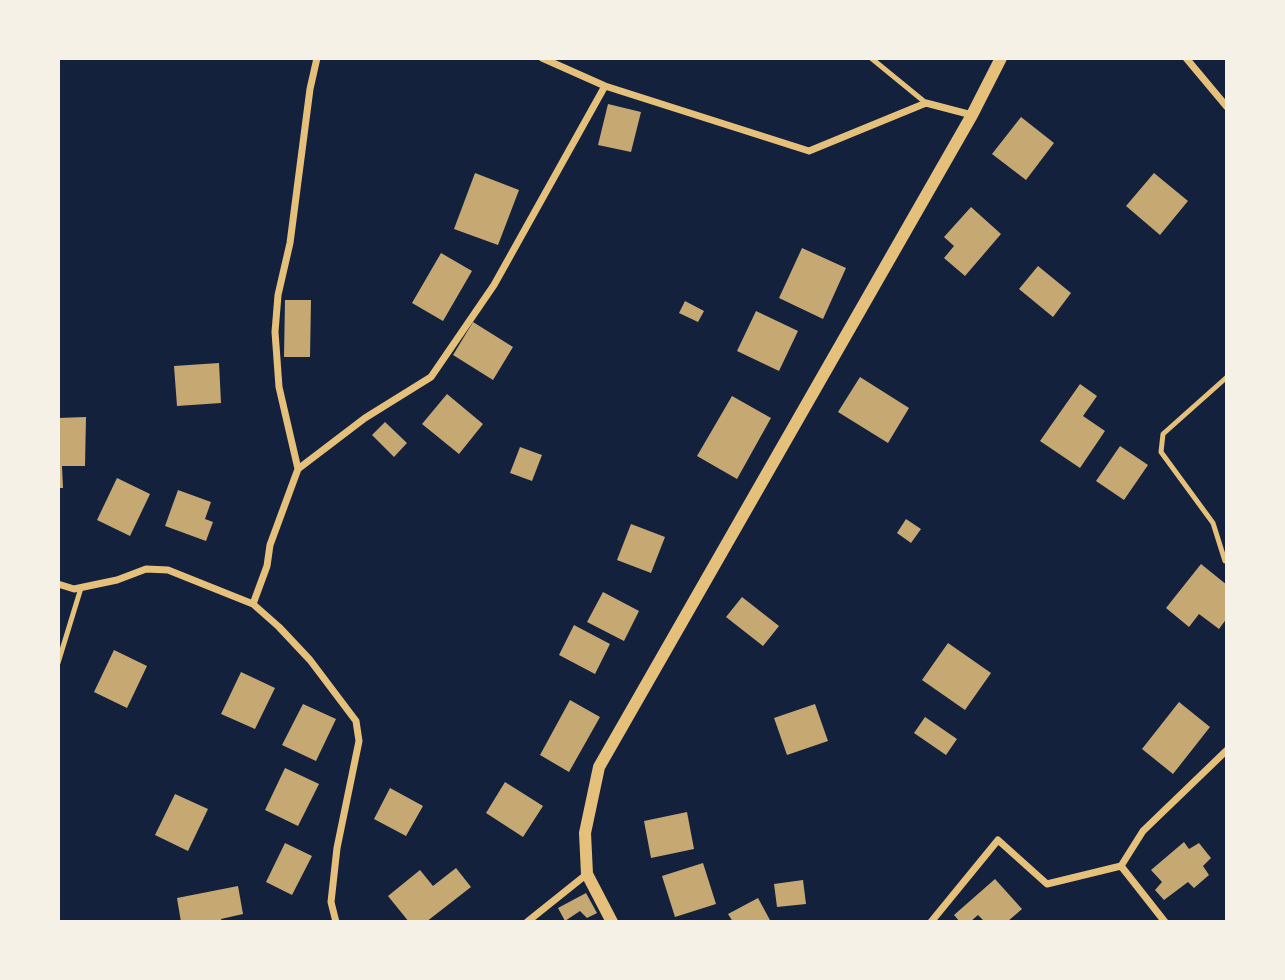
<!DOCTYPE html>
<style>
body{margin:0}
#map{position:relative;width:1285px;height:980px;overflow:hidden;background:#14213d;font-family:"Source Sans 3",sans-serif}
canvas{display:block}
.frame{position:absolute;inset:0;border:60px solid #f6f1e7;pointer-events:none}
</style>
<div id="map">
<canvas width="1285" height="980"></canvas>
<div class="frame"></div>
</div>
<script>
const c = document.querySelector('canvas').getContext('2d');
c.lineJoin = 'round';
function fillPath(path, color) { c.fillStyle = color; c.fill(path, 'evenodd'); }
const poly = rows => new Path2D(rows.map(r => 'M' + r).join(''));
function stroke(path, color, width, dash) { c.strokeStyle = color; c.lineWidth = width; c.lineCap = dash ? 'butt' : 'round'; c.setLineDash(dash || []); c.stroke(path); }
fillPath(poly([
 [608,104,641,112,631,152,598,145],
 [1021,117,1054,143,1026,180,992,154],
 [475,173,519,190,498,245,454,229],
 [1154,173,1188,201,1160,235,1126,206],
 [971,207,1001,234,965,276,944,258,954,246,944,237],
 [802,248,846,268,823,319,779,298],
 [441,253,472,271,443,321,412,303],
 [1038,266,1071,293,1053,317,1019,289],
 [285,300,311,300,310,357,284,357],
 [685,301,704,311,698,322,679,313],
 [756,311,798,331,779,371,737,351],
 [473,322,513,347,493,380,453,355],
 [219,363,221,403,177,406,174,366],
 [860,377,909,408,888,443,838,412],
 [1080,384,1097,396,1083,416,1105,431,1080,468,1040,441],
 [447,394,483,424,459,454,422,424],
 [732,396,771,418,737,479,697,456],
 [86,417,85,466,62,466,63,488,58,488,58,418],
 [385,422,407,443,394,457,372,435],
 [1120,446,1148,465,1124,500,1096,481],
 [520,447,542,455,532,481,510,473],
 [117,478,150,494,130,536,97,520],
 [178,490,211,502,205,519,213,522,206,541,165,526],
 [906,519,921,529,911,543,897,533],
 [631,524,665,537,651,573,617,560],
 [1201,564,1227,585,1227,618,1219,629,1199,614,1189,627,1166,608],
 [603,592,639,611,624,641,587,622],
 [742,597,779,626,763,646,726,617],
 [574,625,610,644,595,674,559,655],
 [948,643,991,673,965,710,922,680],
 [114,650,147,666,127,708,94,692],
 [241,672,275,688,255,729,221,714],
 [570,700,600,717,569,772,540,755],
 [1179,702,1210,727,1173,774,1142,749],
 [303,704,336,719,316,761,282,745],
 [815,704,828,741,787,755,774,718],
 [925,717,957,739,946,755,914,733],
 [285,768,319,784,298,826,265,810],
 [505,782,543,806,523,837,486,813],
 [390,788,423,806,406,836,374,819],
 [175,794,208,809,188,851,155,835],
 [687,812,694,849,651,858,644,821],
 [1184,842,1189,849,1199,843,1211,858,1203,866,1209,875,1194,888,1188,882,1164,900,1155,890,1162,882,1151,870],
 [285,843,312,856,292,895,266,882],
 [703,863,716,904,675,917,662,876],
 [456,868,471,887,426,922,409,922,388,896,420,870,433,886],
 [995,879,1022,909,1007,922,985,922,978,915,970,922,960,922,954,915],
 [803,880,806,904,777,907,774,884],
 [238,886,243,914,221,919,222,922,181,922,177,898],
 [586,893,597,913,587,918,580,911,565,921,558,908],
 [758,898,771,922,733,922,728,914]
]), '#c6a872');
stroke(poly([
 [871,58,926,103],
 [1225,561,1213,523,1161,452,1163,434,1227,377],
 [58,663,81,588]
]), '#e5c07b', 5);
stroke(poly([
 [542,58,605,86,809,151,926,103,972,115],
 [1186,58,1227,107],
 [298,469,279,387,275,332,278,295,290,243,310,89,317,58],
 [58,584,74,589,117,580,146,569,168,570,253,604],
 [1121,866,1165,922],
 [336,922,331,902,337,848,359,741,356,721,310,660,279,627,253,604,267,566,270,545,298,469,365,418,431,377,494,285,605,86],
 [527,922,587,874],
 [931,922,998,840,1047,884,1121,866,1143,831,1227,750]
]), '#e5c07b', 7);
stroke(poly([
 [612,922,587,874,585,833,599,767,972,115,1001,58]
]), '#e5c07b', 12);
</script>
